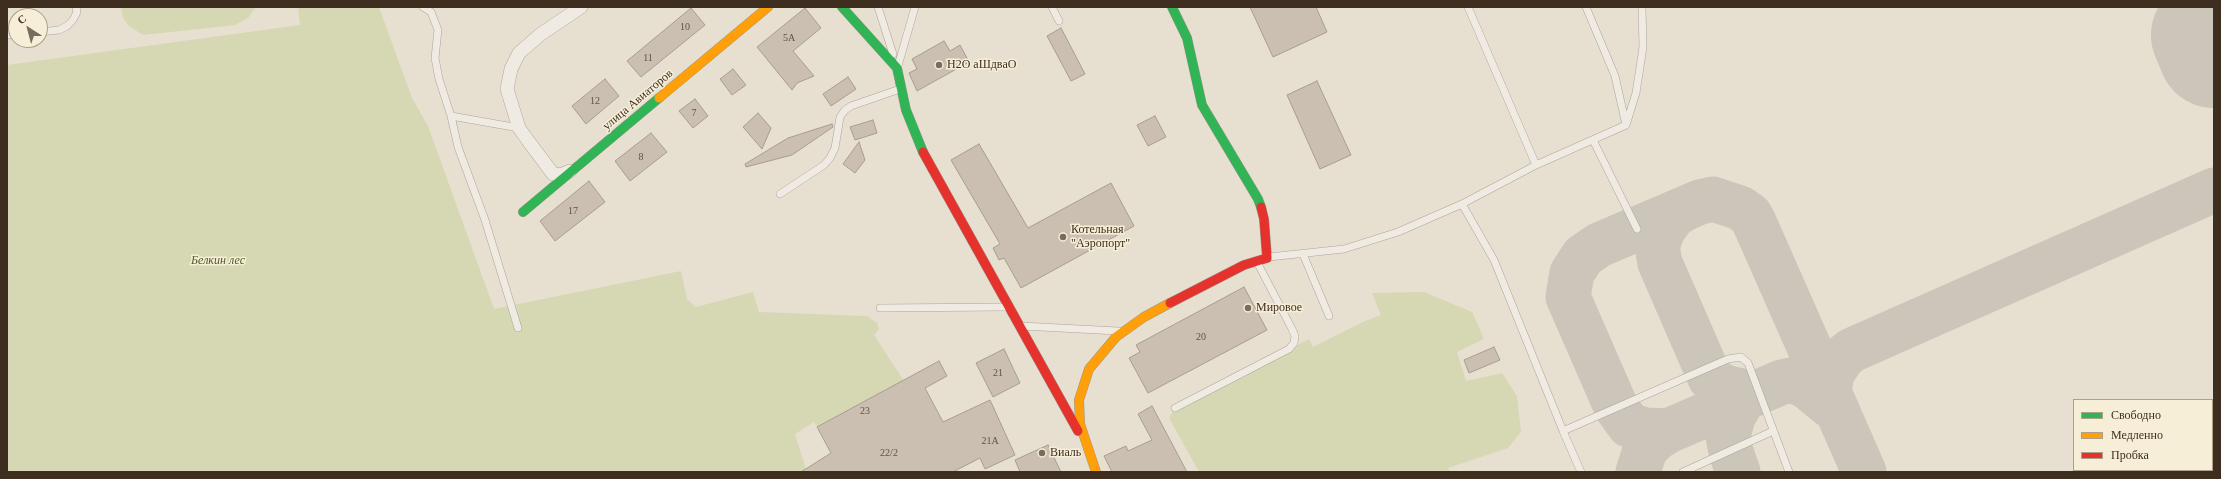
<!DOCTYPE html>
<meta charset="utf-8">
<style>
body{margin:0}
#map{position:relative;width:2221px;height:479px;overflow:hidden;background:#e7e0d1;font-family:Georgia,serif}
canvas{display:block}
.frame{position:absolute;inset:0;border:8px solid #3d2e20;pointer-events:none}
.legend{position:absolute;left:2073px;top:399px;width:140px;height:72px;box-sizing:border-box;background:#f7eed8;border:1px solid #ada18e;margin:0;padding:5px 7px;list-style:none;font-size:12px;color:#3d2e20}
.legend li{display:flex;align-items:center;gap:8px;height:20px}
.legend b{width:20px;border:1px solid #ada18e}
.north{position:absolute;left:8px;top:8px;width:40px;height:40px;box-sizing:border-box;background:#f7eed8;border:1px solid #ada18e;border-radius:50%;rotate:324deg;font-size:11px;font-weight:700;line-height:16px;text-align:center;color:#3d2e20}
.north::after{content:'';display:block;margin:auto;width:14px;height:18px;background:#786c5e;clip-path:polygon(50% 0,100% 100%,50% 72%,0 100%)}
</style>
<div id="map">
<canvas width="2221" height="479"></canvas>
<div class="frame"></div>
<ul class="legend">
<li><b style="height:5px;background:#30b455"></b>Свободно</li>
<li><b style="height:5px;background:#ff9f0a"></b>Медленно</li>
<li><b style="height:5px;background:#e5322d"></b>Пробка</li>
</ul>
<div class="north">С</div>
</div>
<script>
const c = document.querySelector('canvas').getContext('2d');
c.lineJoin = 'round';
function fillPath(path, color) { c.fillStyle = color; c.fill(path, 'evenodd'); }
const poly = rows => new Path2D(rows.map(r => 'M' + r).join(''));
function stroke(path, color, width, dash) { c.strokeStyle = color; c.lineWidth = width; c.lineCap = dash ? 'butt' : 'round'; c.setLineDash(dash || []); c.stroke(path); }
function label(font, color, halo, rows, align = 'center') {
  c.font = font + ' Georgia,serif'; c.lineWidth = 3; c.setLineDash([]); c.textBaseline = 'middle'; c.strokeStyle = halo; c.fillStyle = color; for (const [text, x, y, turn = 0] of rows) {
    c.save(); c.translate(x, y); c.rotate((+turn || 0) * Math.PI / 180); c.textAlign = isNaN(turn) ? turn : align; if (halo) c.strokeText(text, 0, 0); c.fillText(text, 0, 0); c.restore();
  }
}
fillPath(poly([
 [121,7,256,7,248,18,235,25,143,35,129,26,123,18],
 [298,7,379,7,412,98,428,126,494,309,681,271,687,299,696,307,753,292,759,312,867,316,877,323,879,329,874,335,904,381,817,427,814,422,795,434,807,472,7,472,7,65,300,25],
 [1424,292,1472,312,1484,339,1457,352,1466,381,1502,373,1517,396,1521,432,1508,448,1448,468,1450,472,1199,472,1169,418,1175,408,1309,339,1313,347,1365,321,1381,315,1372,293]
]), '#d6d7b3');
stroke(poly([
 [1688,207,1674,215,1663,230,1657,246,1660,263,1710,378,1724,387,1742,391,1758,392],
 [1829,392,1754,222,1750,215,1740,208,1713,199,1700,202,1599,245,1583,256,1572,273,1568,297,1616,407,1629,425,1645,430,1668,431,1782,382,1791,380,1806,386,1838,412],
 [1638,472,1645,450,1655,439,1668,431],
 [1738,472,1731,452,1728,436,1733,417,1744,398],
 [1864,472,1829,392,1832,373,1843,357,1852,350,2214,190]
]), '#cbc5ba', 45);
stroke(poly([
 [2207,35,2214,52]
]), '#cbc5ba', 112);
const building = poly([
 [1250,7,1316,7,1327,32,1273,57,1250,7],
 [691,8,705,25,641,77,627,61,691,8],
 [805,8,821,28,793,51,814,76,797,83,792,90,757,47,805,8],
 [1061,28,1085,74,1071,81,1047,36,1061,28],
 [944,41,950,51,960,45,969,62,917,91,909,73,917,69,912,59,944,41],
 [733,69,746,85,732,95,720,79,733,69],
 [848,77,856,89,831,106,823,94,848,77],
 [605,79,619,96,586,124,572,106,605,79],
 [1317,81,1351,155,1320,169,1287,95,1317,81],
 [695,99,708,116,693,128,679,111,695,99],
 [758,113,771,128,762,149,743,127,758,113],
 [1155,116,1166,137,1148,146,1137,125,1155,116],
 [873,120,877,133,855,140,850,127,873,120],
 [832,124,833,127,792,155,746,167,745,164,788,138,832,124],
 [651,133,667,152,630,181,615,161,651,133],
 [859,142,865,160,855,173,843,164,859,142],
 [979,144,1028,228,1111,183,1134,226,1021,288,1004,258,999,260,993,248,1000,244,951,160,979,144],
 [589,181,605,202,555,241,540,221,589,181],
 [1244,287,1267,330,1148,393,1129,358,1140,352,1136,345,1244,287],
 [1494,347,1500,360,1469,373,1464,360,1494,347],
 [1004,349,1020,383,993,397,976,363,1004,349],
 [939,361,947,376,925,388,943,422,990,400,1015,455,985,469,980,458,953,472,801,472,831,453,817,427,939,361],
 [1152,406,1187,472,1112,472,1104,456,1126,446,1128,451,1152,440,1138,414,1152,406],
 [1048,445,1061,472,1020,472,1015,460,1048,445]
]);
fillPath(building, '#cbbfb2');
stroke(building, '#a89c90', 1);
const lane = poly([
 [423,7,431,12,438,30,435,58,439,79,451,116,458,147,485,220,518,328],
 [878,7,893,54],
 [1052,7,1059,21],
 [1468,7,1536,165],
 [40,32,59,30,67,26,73,20,77,12,76,7],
 [7,35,16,34],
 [898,66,915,7],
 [451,116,519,128],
 [1626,125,1636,93,1643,47,1642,7],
 [1593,140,1637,229],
 [780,194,824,165,830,158,835,148,840,117,845,110,851,106,900,89],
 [1462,204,1494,260,1563,431,1581,472],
 [1303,254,1329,316],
 [1269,257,1344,249,1398,232,1462,204,1536,165,1626,125,1615,76,1586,7],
 [880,308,1005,307],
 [1021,326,1118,331],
 [1175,408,1289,349,1294,343,1295,336,1292,329,1257,262],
 [1563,431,1705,369,1728,359,1741,357,1748,363,1789,472],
 [1683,472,1773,431]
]);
const street = poly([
 [570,171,560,175,553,174,529,142,519,128,507,89,511,69,519,53,541,34,581,7]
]);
const fast = poly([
 [842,7,897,68,906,110,923,152],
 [1172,7,1187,38,1202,105,1258,199,1261,207],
 [523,212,659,98]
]);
const slow = poly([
 [659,98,768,7],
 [1096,472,1080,424,1079,400,1089,369,1116,337,1144,317,1170,303]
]);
const jam = poly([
 [923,152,1078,431],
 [1170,303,1244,265,1267,258,1264,219,1261,207]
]);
stroke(lane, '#ada599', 8);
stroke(street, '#ada599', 14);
stroke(fast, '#9c958a', 10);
stroke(slow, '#9c958a', 10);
stroke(jam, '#9c958a', 10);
stroke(lane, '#efebe3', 7);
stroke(street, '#efebe3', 13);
stroke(fast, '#30b455', 9);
stroke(slow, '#ff9f0a', 9);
stroke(jam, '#e5322d', 9);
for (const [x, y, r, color] of [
 [939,65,4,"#786c5e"],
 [1063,237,4,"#786c5e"],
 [1248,308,4,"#786c5e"],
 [1042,453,4,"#786c5e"]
]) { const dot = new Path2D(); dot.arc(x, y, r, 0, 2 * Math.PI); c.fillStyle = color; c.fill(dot); stroke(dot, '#f7eed8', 1.5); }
label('10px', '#605244', null, [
 ["10",685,27],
 ["5А",789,38],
 ["11",648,58],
 ["12",595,101],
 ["7",694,113],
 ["8",641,157],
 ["17",573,211],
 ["20",1201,337],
 ["21",998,373],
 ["23",865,411],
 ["21А",990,441],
 ["22/2",889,453]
]);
label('12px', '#3d2e20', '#f7eed8', [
 ["H2O аШдваО",947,65],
 ["Котельная",1071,230],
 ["\"Аэропорт\"",1071,244],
 ["Мировое",1256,308],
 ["Виаль",1050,453]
], 'left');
label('12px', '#3d2e20', '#f7eed8', [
 ["улица Авиаторов",638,100,-40]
]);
label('italic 12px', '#4d5a26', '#f7eed8', [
 ["Белкин лес",218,261]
]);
</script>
